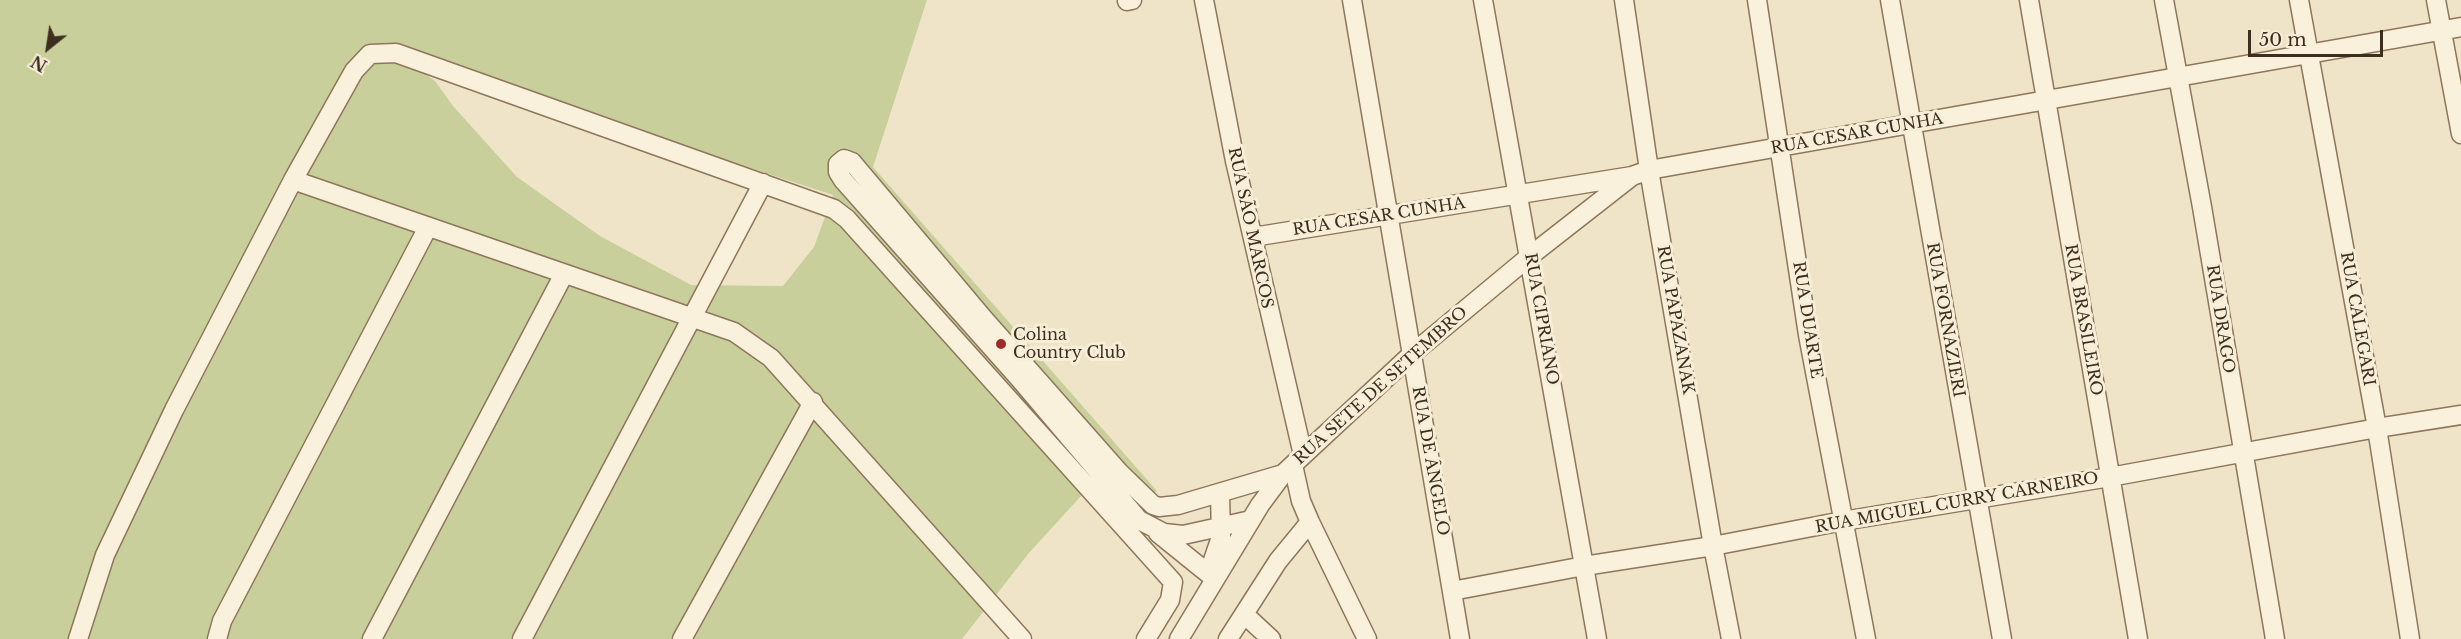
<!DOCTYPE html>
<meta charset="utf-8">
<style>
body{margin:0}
#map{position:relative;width:2461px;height:639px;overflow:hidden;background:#f0e4c8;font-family:"Libre Baskerville",serif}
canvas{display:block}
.north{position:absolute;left:18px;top:18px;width:60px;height:60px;-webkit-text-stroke:4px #f7eed8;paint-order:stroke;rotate:210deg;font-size:16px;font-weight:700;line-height:24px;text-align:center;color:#3d2e20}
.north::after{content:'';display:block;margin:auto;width:21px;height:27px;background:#3d2e20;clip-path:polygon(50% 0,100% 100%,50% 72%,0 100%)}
.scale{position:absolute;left:2248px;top:30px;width:135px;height:27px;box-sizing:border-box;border:3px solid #3d2e20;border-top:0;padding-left:8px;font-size:18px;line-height:21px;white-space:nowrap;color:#3d2e20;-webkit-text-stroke:4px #f7eed8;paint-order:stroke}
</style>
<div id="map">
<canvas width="2461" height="639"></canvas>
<div class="north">N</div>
<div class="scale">50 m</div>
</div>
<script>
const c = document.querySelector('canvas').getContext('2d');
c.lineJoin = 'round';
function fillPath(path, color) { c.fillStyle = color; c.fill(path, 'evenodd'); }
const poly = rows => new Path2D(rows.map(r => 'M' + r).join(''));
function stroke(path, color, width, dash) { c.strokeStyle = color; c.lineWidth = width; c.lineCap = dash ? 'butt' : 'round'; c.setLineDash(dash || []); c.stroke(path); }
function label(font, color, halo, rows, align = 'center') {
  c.font = font + ' "Libre Baskerville",serif'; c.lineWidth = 6; c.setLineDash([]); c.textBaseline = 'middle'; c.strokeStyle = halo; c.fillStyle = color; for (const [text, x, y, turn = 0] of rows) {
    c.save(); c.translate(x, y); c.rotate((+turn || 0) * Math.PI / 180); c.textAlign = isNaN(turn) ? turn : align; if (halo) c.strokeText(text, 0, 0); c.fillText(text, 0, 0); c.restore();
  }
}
fillPath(poly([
 [0,0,927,0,873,167,1157,491,1119,510,1091,485,1028,554,962,639,0,639],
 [395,52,833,195,814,247,783,286,691,285,600,236,517,177,453,106,435,81]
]), '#c9cf9b');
const street = poly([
 [1204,0,1235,161,1303,455],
 [1352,0,1460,639],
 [1483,0,1597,639],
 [1624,0,1649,170,1713,546,1731,639],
 [1757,0,1808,335,1866,639],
 [1890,0,2002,639],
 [2029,0,2138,639],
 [2164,0,2202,207,2275,639],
 [2299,0,2377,428,2410,639],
 [2436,0,2461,134],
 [1127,1,1132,0],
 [293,180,734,332,771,358,1022,639],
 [1253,237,1632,176,1649,170,2461,27],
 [1293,465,1301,501,1310,522,1367,639],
 [1251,520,1183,535,1164,533,1139,520,1018,377,843,180,838,172,838,164,844,159,852,162,984,319,1119,472,1153,505,1159,507,1178,505,1283,474],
 [1158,533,1215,579],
 [1209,572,1221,537,1220,493],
 [1452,591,1584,566,1713,546,1843,521,2110,477,2377,428,2461,415],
 [1244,614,1271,639],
 [78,639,105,555,174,410,293,180,354,71,370,54,396,53,834,209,847,219,1173,582,1170,600,1146,639],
 [217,639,222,621,428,227],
 [372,639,564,274],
 [522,639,763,183],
 [682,639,813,402],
 [1179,639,1260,505,1283,474,1412,354,1530,256,1631,177],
 [1228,639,1278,561,1310,522]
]);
stroke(street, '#8d765c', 21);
stroke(street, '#faf1dc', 18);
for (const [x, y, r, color] of [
 [1001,344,6,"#9e2a2b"]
]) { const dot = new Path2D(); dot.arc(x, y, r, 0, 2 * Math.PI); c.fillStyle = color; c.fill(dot); stroke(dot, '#f7eed8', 2); }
label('16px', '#3d2e20', '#f7eed8', [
 ["RUA CESAR CUNHA",1857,134,-10],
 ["RUA CESAR CUNHA",1379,217,-9],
 ["RUA SÃO MARCOS",1250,228,78],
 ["RUA CIPRIANO",1541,319,80],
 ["RUA DRAGO",2220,319,81],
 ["RUA CALEGARI",2357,319,80],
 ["RUA PAPAZANAK",1675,320,80],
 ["RUA DUARTE",1807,320,81],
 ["RUA FORNAZIERI",1945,320,80],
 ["RUA BRASILEIRO",2083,320,80],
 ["RUA SETE DE SETEMBRO",1381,386,-42],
 ["RUA DE ÂNGELO",1430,461,80],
 ["RUA MIGUEL CURRY CARNEIRO",1957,503,-10]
]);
label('16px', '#3d2e20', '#f7eed8', [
 ["Colina",1013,335],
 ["Country Club",1013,353]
], 'left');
</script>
